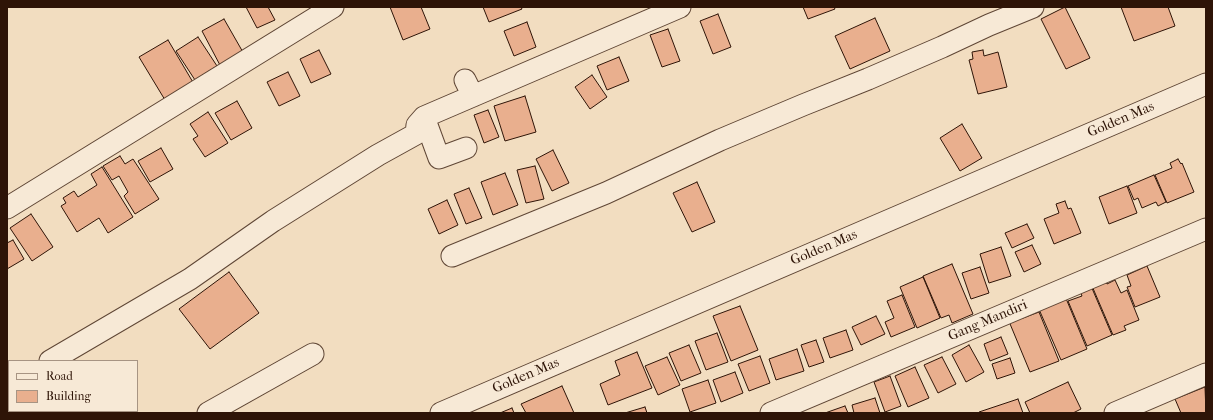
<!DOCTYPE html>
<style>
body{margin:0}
#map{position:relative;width:1213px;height:420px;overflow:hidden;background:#f2ddc0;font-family:"IM FELL French Canon",serif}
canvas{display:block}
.frame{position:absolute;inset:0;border:8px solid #2e1407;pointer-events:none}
.legend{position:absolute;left:8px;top:360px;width:130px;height:52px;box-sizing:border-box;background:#f7e9d6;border:1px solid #a79483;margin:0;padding:5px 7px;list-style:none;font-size:12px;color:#2e1407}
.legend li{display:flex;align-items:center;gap:8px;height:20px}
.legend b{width:20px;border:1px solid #a79483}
</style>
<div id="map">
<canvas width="1213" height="420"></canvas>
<div class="frame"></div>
<ul class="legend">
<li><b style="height:5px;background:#f7e9d6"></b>Road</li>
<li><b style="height:11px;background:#e9af8e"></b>Building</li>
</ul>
</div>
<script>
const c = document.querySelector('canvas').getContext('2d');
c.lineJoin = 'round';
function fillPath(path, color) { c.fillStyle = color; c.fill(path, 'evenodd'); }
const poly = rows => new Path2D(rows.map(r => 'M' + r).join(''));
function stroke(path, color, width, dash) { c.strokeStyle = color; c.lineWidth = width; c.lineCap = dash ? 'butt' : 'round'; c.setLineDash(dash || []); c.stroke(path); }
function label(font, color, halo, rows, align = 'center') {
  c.font = font + ' "IM FELL French Canon",serif'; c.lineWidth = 4; c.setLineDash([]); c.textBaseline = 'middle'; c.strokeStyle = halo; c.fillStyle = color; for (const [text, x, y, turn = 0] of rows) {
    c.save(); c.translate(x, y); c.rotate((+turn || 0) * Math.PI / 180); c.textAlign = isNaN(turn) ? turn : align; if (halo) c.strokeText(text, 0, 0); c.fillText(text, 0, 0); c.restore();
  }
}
const building = poly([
 [246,7,268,7,275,20,257,28,246,7],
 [390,7,421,7,430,29,403,40,390,7],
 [483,7,521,7,522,9,489,22,483,7],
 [803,7,834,7,835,9,808,19,803,7],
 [1065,7,1090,58,1066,69,1041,19,1065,7],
 [1121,7,1168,7,1175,26,1134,41,1121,7],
 [718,14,731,47,713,54,700,21,718,14],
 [875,18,890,51,850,69,835,36,875,18],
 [224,19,244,54,221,67,202,31,224,19],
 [527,22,536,47,514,56,504,31,527,22],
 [668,29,680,61,662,67,650,35,668,29],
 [198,37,217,66,195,80,176,51,198,37],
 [168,40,194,84,165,100,139,57,168,40],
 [319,50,331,74,311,83,300,59,319,50],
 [983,50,984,56,998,52,1007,87,978,94,969,60,973,59,972,52,983,50],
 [619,57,629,81,607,90,597,66,619,57],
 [288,72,300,96,279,106,267,82,288,72],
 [592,75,607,97,590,109,575,87,592,75],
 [525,96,536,132,505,141,494,106,525,96],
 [237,101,252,128,231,140,215,113,237,101],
 [488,110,499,137,484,143,474,115,488,110],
 [208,112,228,143,205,157,193,139,198,136,190,124,208,112],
 [962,124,982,158,960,171,940,138,962,124],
 [161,148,173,169,150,182,138,161,161,148],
 [553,150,569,183,552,191,536,159,553,150],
 [120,156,125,164,133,159,159,199,135,214,124,196,128,192,119,176,112,180,103,166,120,156],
 [1178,159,1181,164,1182,163,1194,192,1167,203,1155,175,1172,168,1170,163,1178,159],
 [535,166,544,199,526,203,517,170,535,166],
 [102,167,133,217,108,233,99,218,77,232,61,206,66,203,63,198,74,191,78,197,97,185,91,174,102,167],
 [505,173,518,205,493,215,481,182,505,173],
 [1154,175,1166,202,1158,206,1156,202,1142,208,1138,198,1134,200,1128,186,1154,175],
 [697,182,715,222,692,232,673,193,697,182],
 [1127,186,1137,213,1109,224,1099,197,1127,186],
 [469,188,482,218,466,224,454,194,469,188],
 [447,200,458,225,439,234,428,209,447,200],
 [1065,201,1068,209,1071,208,1081,233,1054,244,1044,219,1059,213,1056,204,1065,201],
 [31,214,53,247,32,261,10,228,31,214],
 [1027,224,1034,238,1012,248,1005,233,1027,224],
 [13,240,24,259,7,269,7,243,13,240],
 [1032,245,1041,264,1024,272,1015,252,1032,245],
 [1001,247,1011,276,989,283,980,254,1001,247],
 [952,264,973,314,952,323,949,315,941,318,923,276,952,264],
 [1147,266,1160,297,1135,307,1127,287,1131,286,1127,275,1147,266],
 [980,267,989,293,971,299,962,273,980,267],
 [229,272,259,313,210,349,179,309,229,272],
 [923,277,940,318,917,328,900,287,923,277],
 [1105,280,1107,284,1115,280,1121,293,1127,290,1139,320,1124,326,1126,330,1113,335,1092,286,1105,280],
 [1091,286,1112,335,1087,346,1068,301,1082,296,1080,291,1091,286],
 [902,295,915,327,891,337,885,322,894,318,887,301,902,295],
 [1065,296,1087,349,1061,360,1038,307,1065,296],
 [740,306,758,350,731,361,713,316,740,306],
 [1039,312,1059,361,1030,372,1008,319,1021,313,1023,318,1039,312],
 [876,316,885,334,861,345,852,327,876,316],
 [846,330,853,350,830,358,823,338,846,330],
 [717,333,728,362,706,370,695,341,717,333],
 [1001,337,1008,354,990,361,984,344,1001,337],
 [816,340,824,362,809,367,801,345,816,340],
 [689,345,701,373,681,381,669,353,689,345],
 [969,345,984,372,966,382,952,355,969,345],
 [797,349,804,371,776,380,769,359,797,349],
 [637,352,652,388,608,405,600,384,620,375,615,361,637,352],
 [760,356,770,383,749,391,738,364,760,356],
 [667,357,680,385,658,395,645,366,667,357],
 [942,357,956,384,938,393,924,365,942,357],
 [1010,358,1015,373,997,379,992,364,1010,358],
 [915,367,929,398,908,407,895,376,915,367],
 [735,372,743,393,721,402,713,380,735,372],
 [890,376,901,406,885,412,874,382,890,376],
 [708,380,716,403,690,412,682,389,708,380],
 [1068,382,1081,409,1073,413,1030,413,1025,402,1068,382],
 [562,386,574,413,526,413,521,404,562,386],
 [1205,387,1206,413,1181,413,1175,399,1205,387],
 [875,398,880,413,854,413,852,405,875,398],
 [1018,399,1023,413,979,413,979,412,1018,399],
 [845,406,848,413,825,413,845,406],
 [645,407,647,413,625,413,645,407],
 [512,408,514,413,500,413,512,408]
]);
fillPath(building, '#e9af8e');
stroke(building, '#2e1407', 1);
const minor = poly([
 [465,80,473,96],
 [424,117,439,158,466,148],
 [7,208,333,7],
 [452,256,606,193,720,140,803,105,868,79,942,47,989,25,1033,7],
 [50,361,190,279,273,221,378,155,416,134,417,125,424,117,680,7],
 [7,386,9,385],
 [208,413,313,354],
 [441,413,1206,84],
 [771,413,1206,229],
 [1115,413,1206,374]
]);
stroke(minor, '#5f4635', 23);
stroke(minor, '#f7e9d6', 21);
label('14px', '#2e1407', '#f7e9d6', [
 ["Golden Mas",1121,120,-23],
 ["Golden Mas",824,248,-23],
 ["Gang Mandiri",988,321,-23],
 ["Golden Mas",526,376,-23]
]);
</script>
